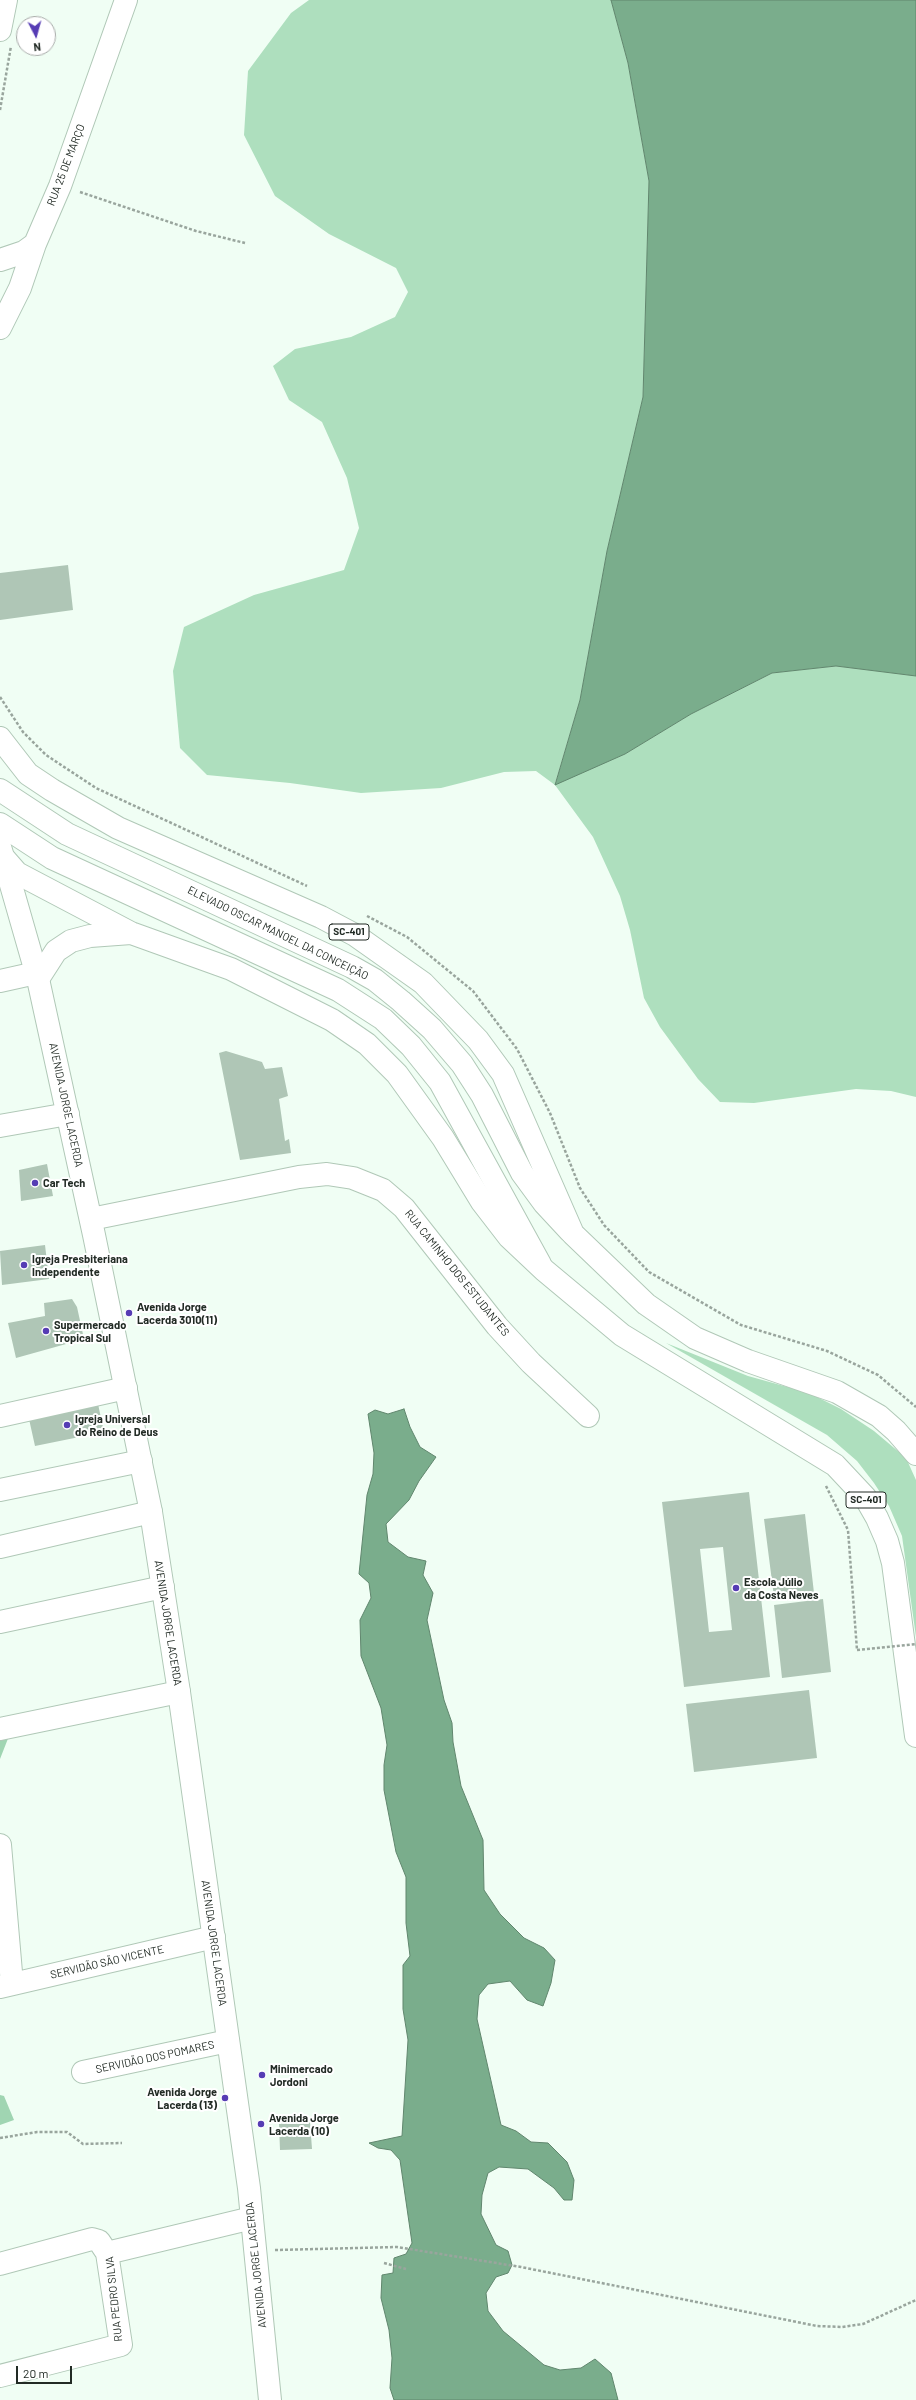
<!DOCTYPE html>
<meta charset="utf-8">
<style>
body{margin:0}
#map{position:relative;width:916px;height:2400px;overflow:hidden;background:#f0fef4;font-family:Barlow,sans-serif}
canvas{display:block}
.north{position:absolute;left:16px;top:16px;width:40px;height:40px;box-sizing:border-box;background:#fff;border:1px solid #a7aaa8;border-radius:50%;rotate:174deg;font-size:11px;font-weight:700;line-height:16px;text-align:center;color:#222b25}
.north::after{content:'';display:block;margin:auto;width:14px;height:18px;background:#563cb4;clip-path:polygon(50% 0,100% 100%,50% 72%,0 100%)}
.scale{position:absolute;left:16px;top:2366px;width:56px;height:18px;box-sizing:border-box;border:2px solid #222b25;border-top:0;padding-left:5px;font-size:12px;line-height:14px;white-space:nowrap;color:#222b25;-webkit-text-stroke:3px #fff;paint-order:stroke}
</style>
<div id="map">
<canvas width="916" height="2400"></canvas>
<div class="north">N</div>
<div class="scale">20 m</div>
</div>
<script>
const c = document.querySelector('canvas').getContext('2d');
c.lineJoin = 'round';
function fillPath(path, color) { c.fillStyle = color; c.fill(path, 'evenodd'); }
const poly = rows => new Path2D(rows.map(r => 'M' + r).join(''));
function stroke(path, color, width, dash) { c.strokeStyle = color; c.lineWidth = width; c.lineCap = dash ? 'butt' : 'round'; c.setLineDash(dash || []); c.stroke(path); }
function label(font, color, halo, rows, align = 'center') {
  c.font = font + ' Barlow,sans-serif'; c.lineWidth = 4; c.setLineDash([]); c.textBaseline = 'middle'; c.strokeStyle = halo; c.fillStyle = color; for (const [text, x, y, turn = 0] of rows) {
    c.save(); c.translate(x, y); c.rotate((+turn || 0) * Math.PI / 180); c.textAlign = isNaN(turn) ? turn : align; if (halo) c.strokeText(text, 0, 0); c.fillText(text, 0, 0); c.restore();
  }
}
fillPath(poly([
 [309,0,611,0,628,63,649,181,643,397,607,551,580,700,555,784,625,754,691,714,772,673,836,666,916,676,916,1097,891,1091,856,1089,754,1103,720,1102,698,1079,660,1027,644,998,630,930,620,896,593,837,555,785,536,771,504,772,441,788,361,793,290,783,207,775,180,748,173,671,184,627,254,595,344,570,359,528,347,478,322,422,289,400,273,366,295,349,351,337,395,317,408,292,396,268,329,234,275,196,244,135,248,71,291,13],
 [666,1343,748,1376,809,1393,841,1409,874,1431,906,1458,916,1480,916,1637,902,1536,889,1506,874,1483,857,1461,827,1435]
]), '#aedfbe');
fillPath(poly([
 [9,1736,0,1759,0,1737],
 [0,2095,4,2096,14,2120,0,2125]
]), '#a0d5b2');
const water = poly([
 [611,0,916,0,916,676,836,666,772,673,691,714,625,754,555,785,580,700,607,551,643,397,649,181,628,63,611,0],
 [404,1409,410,1427,420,1447,436,1457,419,1481,409,1500,386,1524,388,1542,408,1557,426,1561,423,1575,433,1593,427,1620,444,1700,452,1723,453,1742,461,1786,483,1840,484,1890,500,1914,524,1938,544,1948,555,1960,551,1983,543,2006,527,2000,510,1981,488,1984,479,1995,477,2019,501,2125,516,2131,531,2142,548,2143,567,2162,574,2180,572,2200,564,2200,554,2188,528,2169,499,2167,488,2173,482,2195,481,2214,496,2245,508,2251,512,2265,508,2273,496,2277,486,2293,488,2311,503,2331,544,2365,560,2370,581,2368,595,2359,611,2373,618,2400,394,2400,390,2388,392,2358,389,2330,381,2298,382,2275,393,2273,394,2258,406,2254,412,2243,400,2160,391,2150,378,2148,369,2143,402,2136,408,2040,403,2009,403,1965,410,1956,406,1923,406,1877,396,1852,384,1790,384,1765,387,1745,381,1708,361,1656,360,1620,371,1598,369,1583,359,1574,367,1495,373,1474,374,1453,368,1414,375,1410,388,1414,404,1409]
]);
fillPath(water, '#7aad8c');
stroke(water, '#60866d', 1);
fillPath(poly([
 [68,565,73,610,0,620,0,573],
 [226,1051,262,1062,265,1069,282,1067,288,1096,279,1099,285,1141,289,1139,291,1153,240,1160,219,1053],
 [47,1164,53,1196,21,1201,19,1170],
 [45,1245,49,1279,2,1285,0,1251],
 [72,1299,77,1307,84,1339,16,1358,8,1323,45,1316,44,1303],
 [98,1404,104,1432,35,1446,29,1419],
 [749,1492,770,1677,684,1687,662,1502],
 [723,1547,732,1630,709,1632,700,1549],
 [805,1514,814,1593,774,1597,764,1519],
 [823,1599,831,1672,782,1678,774,1605],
 [809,1690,817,1758,694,1772,686,1704],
 [310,2122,312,2149,280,2150,279,2124]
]), '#afc6b6');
const minor = poly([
 [0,260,24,252,35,244],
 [0,328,20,288,35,244,60,186,126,0],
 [0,981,36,973],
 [0,1126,68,1114],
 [91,1219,299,1177,327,1174,353,1178,383,1190,404,1208,497,1326,531,1363,588,1416],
 [0,1416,126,1388],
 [0,1490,141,1461],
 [0,1547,151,1512],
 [0,1622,163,1587],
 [0,1729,179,1692],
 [0,1845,12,1984],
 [0,1987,214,1937],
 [83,2072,228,2041],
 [0,2264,92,2239,99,2241,107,2253],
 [0,2376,121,2345,107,2253,252,2218]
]);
const major = poly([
 [0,790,67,834,352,967,375,980,401,1001,432,1029,462,1064,482,1095,522,1173,544,1203,570,1231],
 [0,824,52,858,338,990,383,1019,411,1046,440,1082,540,1264],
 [3,857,38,979,94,1235,151,1512,179,1692,249,2188,270,2400]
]);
const highway = poly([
 [0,30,6,0],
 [0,738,28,774,52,790,118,828,321,917,355,935,423,983,478,1040,503,1074,573,1234,646,1304,695,1338,748,1361,837,1392,879,1416,896,1431,916,1454],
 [0,847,3,857,17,873,131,933,231,969,332,1020,367,1044,397,1074,443,1138,482,1202,509,1237,544,1270,622,1335,835,1465,865,1497,877,1518,887,1541,893,1563,916,1736],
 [38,979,56,951,71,941,90,936,131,933]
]);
stroke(minor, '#b0c8b7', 24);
stroke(major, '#b0c8b7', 24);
stroke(highway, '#b0c8b7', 24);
stroke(poly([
 [0,110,11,46],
 [80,192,196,231,245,243],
 [0,697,23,732,46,755,96,788,307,886],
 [367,916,407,937,473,991,517,1049,550,1113,580,1188,604,1225,649,1272,741,1325,827,1351,878,1375,916,1407],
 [826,1486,848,1530,857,1650],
 [0,2138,37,2132,67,2132,83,2144,122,2143],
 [275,2250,397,2247,521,2267,817,2326,842,2327,863,2324,916,2300],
 [384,2263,406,2269]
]), '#99a59d', 2.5, [3, 2]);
stroke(minor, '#fff', 22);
stroke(major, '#fff', 22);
stroke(highway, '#fff', 22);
stroke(poly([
 [857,1650,916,1644]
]), '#99a59d', 2.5, [3, 2]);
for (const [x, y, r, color] of [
 [35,1183,4,"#563cb4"],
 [24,1265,4,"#563cb4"],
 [129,1313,4,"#563cb4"],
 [46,1331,4,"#563cb4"],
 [67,1425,4,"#563cb4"],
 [736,1588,4,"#563cb4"],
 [262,2075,4,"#563cb4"],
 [225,2098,4,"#563cb4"],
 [261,2124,4,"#563cb4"]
]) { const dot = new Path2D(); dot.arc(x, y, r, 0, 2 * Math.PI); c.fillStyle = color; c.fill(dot); stroke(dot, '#fff', 1.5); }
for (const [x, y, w] of [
 [349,932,40],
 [866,1500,40]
]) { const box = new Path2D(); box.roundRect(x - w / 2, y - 8, w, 16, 3); c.fillStyle = '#fff'; c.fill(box); stroke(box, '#222b25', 1); }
label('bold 10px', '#222b25', null, [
 ["SC-401",349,932],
 ["SC-401",866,1500]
]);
label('11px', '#222b25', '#fff', [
 ["RUA 25 DE MARÇO",66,165,-69],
 ["ELEVADO OSCAR MANOEL DA CONCEIÇÃO",278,933,26],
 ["AVENIDA JORGE LACERDA",66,1105,78],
 ["RUA CAMINHO DOS ESTUDANTES",457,1273,51],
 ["AVENIDA JORGE LACERDA",168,1623,81],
 ["AVENIDA JORGE LACERDA",214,1943,82],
 ["SERVIDÃO SÃO VICENTE",107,1962,-13],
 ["SERVIDÃO DOS POMARES",155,2057,-12],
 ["AVENIDA JORGE LACERDA",256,2265,-96],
 ["RUA PEDRO SILVA",114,2299,-96]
]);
label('bold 11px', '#222b25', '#fff', [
 ["Car Tech",43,1183],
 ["Igreja Presbiteriana",32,1259],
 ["Independente",32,1272],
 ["Avenida Jorge",137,1307],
 ["Lacerda 3010(11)",137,1320],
 ["Supermercado",54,1325],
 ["Tropical Sul",54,1338],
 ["Igreja Universal",75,1419],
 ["do Reino de Deus",75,1432],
 ["Escola Júlio",744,1582],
 ["da Costa Neves",744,1595],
 ["Minimercado",270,2069],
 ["Jordoni",270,2082],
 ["Avenida Jorge",217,2092,"right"],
 ["Lacerda (13)",217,2105,"right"],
 ["Avenida Jorge",269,2118],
 ["Lacerda (10)",269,2131]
], 'left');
</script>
